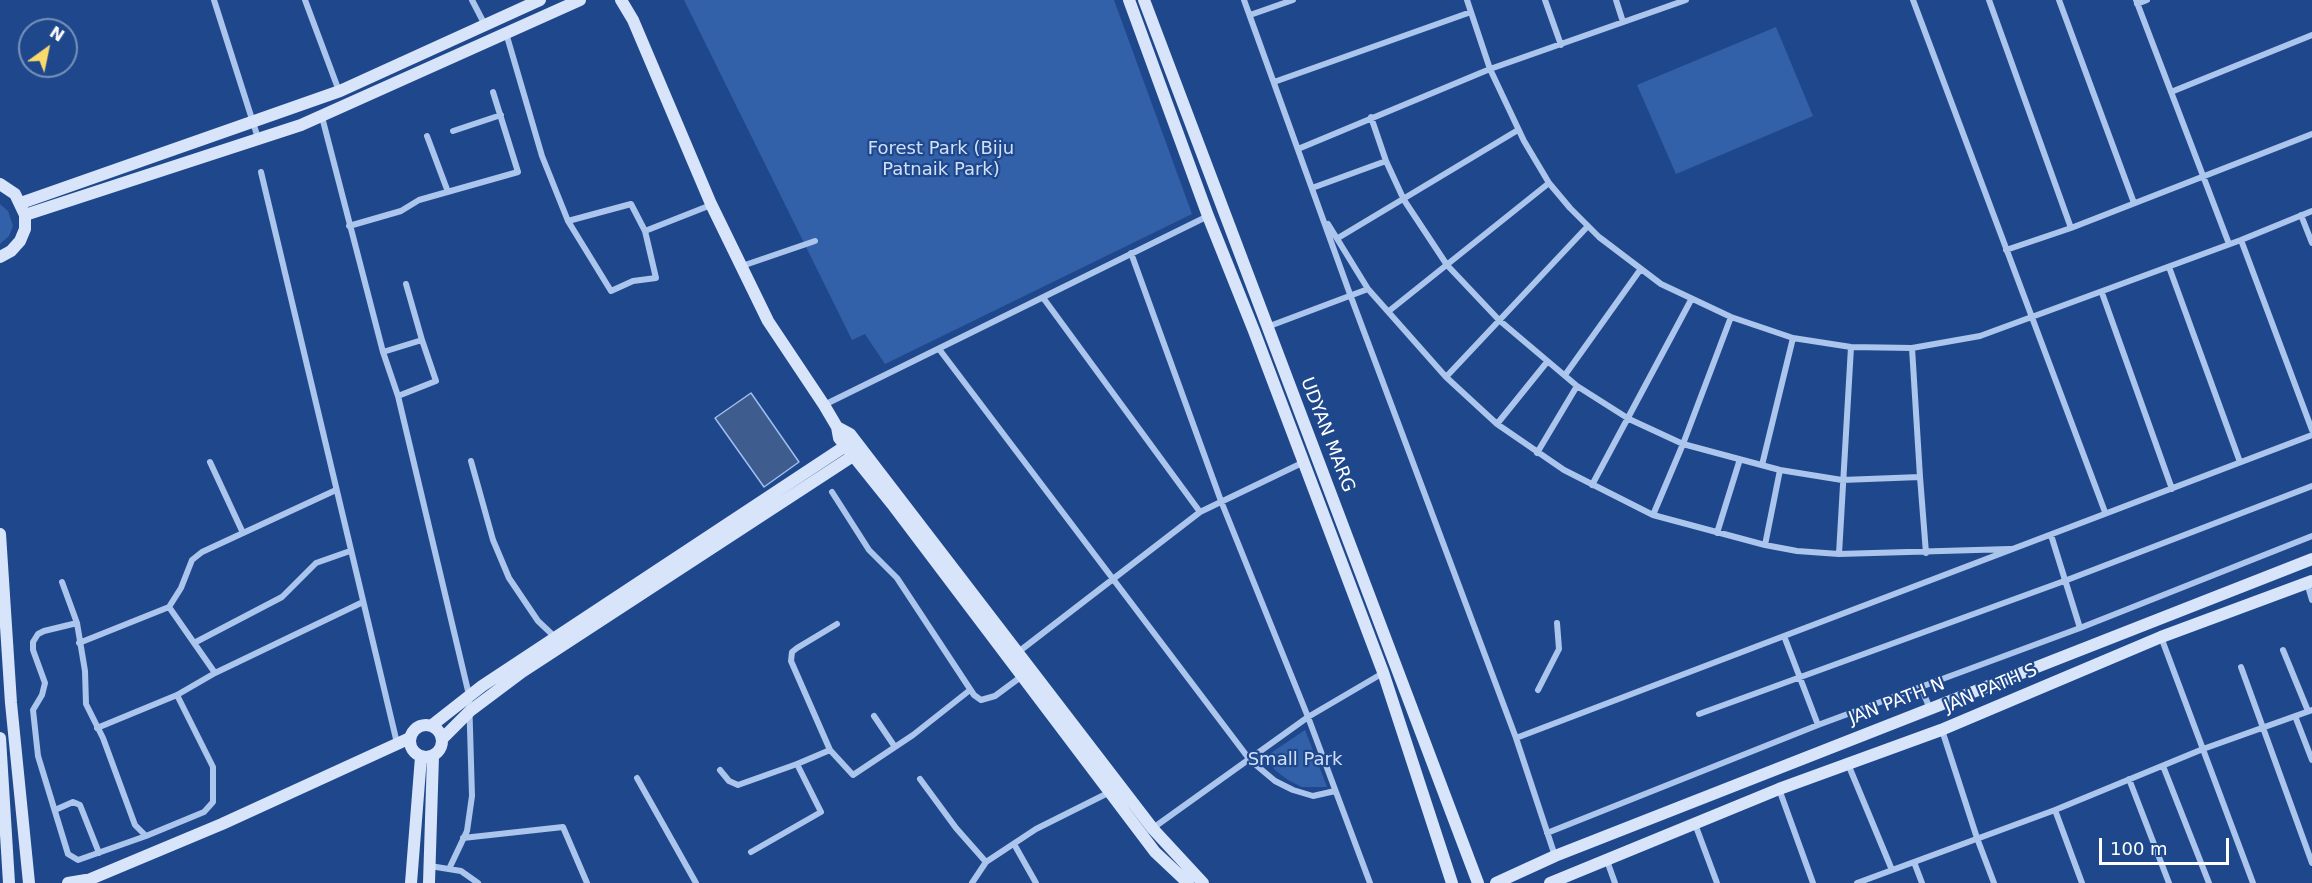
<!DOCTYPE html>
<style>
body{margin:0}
#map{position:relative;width:2312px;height:883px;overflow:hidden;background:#1f488c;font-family:"DejaVu Sans",sans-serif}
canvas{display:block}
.north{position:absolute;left:18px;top:18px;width:60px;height:60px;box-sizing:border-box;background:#1f488c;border:2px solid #7991ba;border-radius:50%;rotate:33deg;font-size:16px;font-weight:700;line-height:24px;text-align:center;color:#fff}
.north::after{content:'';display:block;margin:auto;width:21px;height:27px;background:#fada6b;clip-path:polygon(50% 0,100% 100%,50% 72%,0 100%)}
.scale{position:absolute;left:2099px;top:838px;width:130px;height:27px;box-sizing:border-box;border:3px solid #fff;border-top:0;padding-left:8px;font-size:18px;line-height:21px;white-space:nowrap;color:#fff;-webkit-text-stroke:4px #1f488c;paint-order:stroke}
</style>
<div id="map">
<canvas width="2312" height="883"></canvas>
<div class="north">N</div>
<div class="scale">100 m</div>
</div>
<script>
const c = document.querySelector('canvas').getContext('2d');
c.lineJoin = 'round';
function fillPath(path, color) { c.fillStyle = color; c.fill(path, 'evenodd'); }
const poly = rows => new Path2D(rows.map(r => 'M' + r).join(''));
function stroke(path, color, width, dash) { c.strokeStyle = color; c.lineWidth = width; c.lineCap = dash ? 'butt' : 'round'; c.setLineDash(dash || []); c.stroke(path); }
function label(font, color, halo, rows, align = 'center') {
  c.font = font + ' "DejaVu Sans",sans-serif'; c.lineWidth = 4.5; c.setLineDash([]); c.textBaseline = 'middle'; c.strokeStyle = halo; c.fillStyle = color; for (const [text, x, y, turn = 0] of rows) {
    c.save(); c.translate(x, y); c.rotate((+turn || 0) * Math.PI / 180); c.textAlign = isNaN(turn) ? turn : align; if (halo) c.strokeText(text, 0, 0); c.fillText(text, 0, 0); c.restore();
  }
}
fillPath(poly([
 [684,0,1114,0,1192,214,885,364,865,334,852,340],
 [1776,27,1813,116,1676,174,1637,85],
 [0,204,8,211,13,226,9,236,0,244],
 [1305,730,1327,787,1302,787,1288,780,1275,770,1265,757]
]), '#3261a9');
const water = poly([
 [751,393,799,462,764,487,715,418,751,393]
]);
fillPath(water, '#3f5c8e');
stroke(water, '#9fbfee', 1.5);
stroke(poly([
 [214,0,258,138],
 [305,0,339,91],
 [472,0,485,25],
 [1244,0,1351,297,1516,738,1555,856],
 [1467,0,1490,69,1524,141,1549,183,1570,208,1599,237,1661,284,1731,317,1793,338,1851,347,1912,348,1980,336,2241,240,2312,211],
 [1545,0,1561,45],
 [1616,0,1623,22],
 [1913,0,2105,512],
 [1989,0,2071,228],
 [2059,0,2134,203],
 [2136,0,2229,244],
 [2137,4,2147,0],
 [1250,15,1293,0],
 [506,33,542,156,568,221,631,204,645,231,711,205],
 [1274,82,1471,12],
 [2171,92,2312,35],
 [322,117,383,352,398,396,469,695,472,796,467,831,449,869],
 [1371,117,1386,161,1404,200,1447,265,1499,320,1577,386,1629,419,1683,444,1780,470,1842,480,1920,477,1912,348],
 [453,131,501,115],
 [427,136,448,192],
 [1298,149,1490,69,1686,0],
 [261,172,397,743],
 [1312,188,1386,161],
 [2301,215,2312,243],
 [568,221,611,291,633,281,656,278,645,231],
 [1328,224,1368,289,1446,377,1497,424,1564,470,1653,515,1765,545,1797,551,1839,554,2010,549],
 [349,226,401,211,419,200,518,172,493,92],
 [1338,238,1518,130],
 [2241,240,2312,430],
 [2006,250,2071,228,2312,134],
 [1131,253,1221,501,1308,717,1370,883],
 [742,266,815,241],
 [2169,267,2240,462],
 [406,284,422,340],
 [2102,293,2172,489],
 [1044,299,1200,512],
 [1389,311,1549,183],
 [1267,327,1368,289],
 [939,349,1250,760,1275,781,1293,790,1313,796,1335,791],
 [383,352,422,340,436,381,398,396],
 [1565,375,1640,270],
 [1446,377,1588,226],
 [824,405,1208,216],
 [1497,424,1547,362],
 [1537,453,1577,386],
 [471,461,493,540,509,578,538,621,556,638],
 [210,462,243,533],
 [1762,465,1793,338],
 [1920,477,1926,553],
 [1592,485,1691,300],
 [832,492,869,550,897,578,974,695,981,700,995,696,1022,676],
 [1653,515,1683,444,1731,317],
 [1717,533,1740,459],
 [2051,535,2080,628],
 [1765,545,1780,470],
 [1839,554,1851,347],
 [62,582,77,623,85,671,86,704,103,738,135,825,146,836,204,812,213,802,213,767,177,695],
 [2307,583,2312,600],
 [169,607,215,673,363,602],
 [77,623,44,631,38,634,33,642,33,650,45,683,42,695,33,710,38,756,68,854,78,860,146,836],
 [837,624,797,648,792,652,791,661,830,750,853,775,913,735,970,690],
 [1784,636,1818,725],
 [2161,637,2253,883],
 [79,643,169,607,181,588,192,560,202,552,336,490],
 [194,643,282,597,316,563,350,551],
 [2283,650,2308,711],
 [1017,653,1200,512,1304,462],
 [2241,667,2312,863],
 [1921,687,1930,709],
 [1538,690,1559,649,1557,623],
 [1699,714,2067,580,2312,486],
 [874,716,895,747],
 [2295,716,2312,760],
 [97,728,177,695,215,673],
 [1942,730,1977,838,1994,883],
 [1516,738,2312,435],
 [1848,764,1892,870],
 [2163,766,2209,883],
 [720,770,729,781,738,785,797,764],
 [637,778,696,883],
 [920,779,956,828,986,862],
 [2129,779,2169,883],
 [1779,789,1813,883],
 [55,810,73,802,80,805,99,853],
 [2055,810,2082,883],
 [1695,824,1717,883],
 [1153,828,1308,717,1383,673],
 [1547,833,1818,725,2080,628,2312,536],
 [463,838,563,827,587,883],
 [1014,844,1036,883],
 [751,852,821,812,797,764,830,750],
 [1606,858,1615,883],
 [1914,862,1922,883],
 [430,866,461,871,478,883],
 [972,883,986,862,1036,829,1110,792],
 [1857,883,2055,810,2203,749,2312,710]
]), '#abc5ec', 6);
stroke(poly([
 [621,0,633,20,711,204,768,321,824,405,837,427,839,438,892,504,1155,852,1188,883],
 [1129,0,1208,216,1254,331,1383,672,1452,883],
 [1144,0,1478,883],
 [0,184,15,194,25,215,25,229,20,241,11,251,0,257],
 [21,203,340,91,540,0],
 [25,215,301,125,580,0],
 [837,427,850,434,1153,829,1203,883],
 [0,534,11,703,29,883],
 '410 741a16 16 0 1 1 32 0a16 16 0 1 1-32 0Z',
 [431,726,482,686,850,443],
 [0,738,9,883],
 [442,739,470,711,522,672,859,452],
 [68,883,86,880],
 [81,883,222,824,410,738],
 [411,883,421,757],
 [429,883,433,756],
 [1496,883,1555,856,2312,559],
 [1550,883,1779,789,1941,730,2161,637,2312,581]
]), '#d8e4f9', 12);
label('18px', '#d1e0f9', '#1f488c', [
 ["Forest Park (Biju",941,149],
 ["Patnaik Park)",941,170],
 ["Small Park",1295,760]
]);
label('18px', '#fff', '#1f488c', [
 ["UDYAN MARG",1327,435,69],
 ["JAN PATH S",1991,689,-23],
 ["JAN PATH N",1897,702,-21]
]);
</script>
